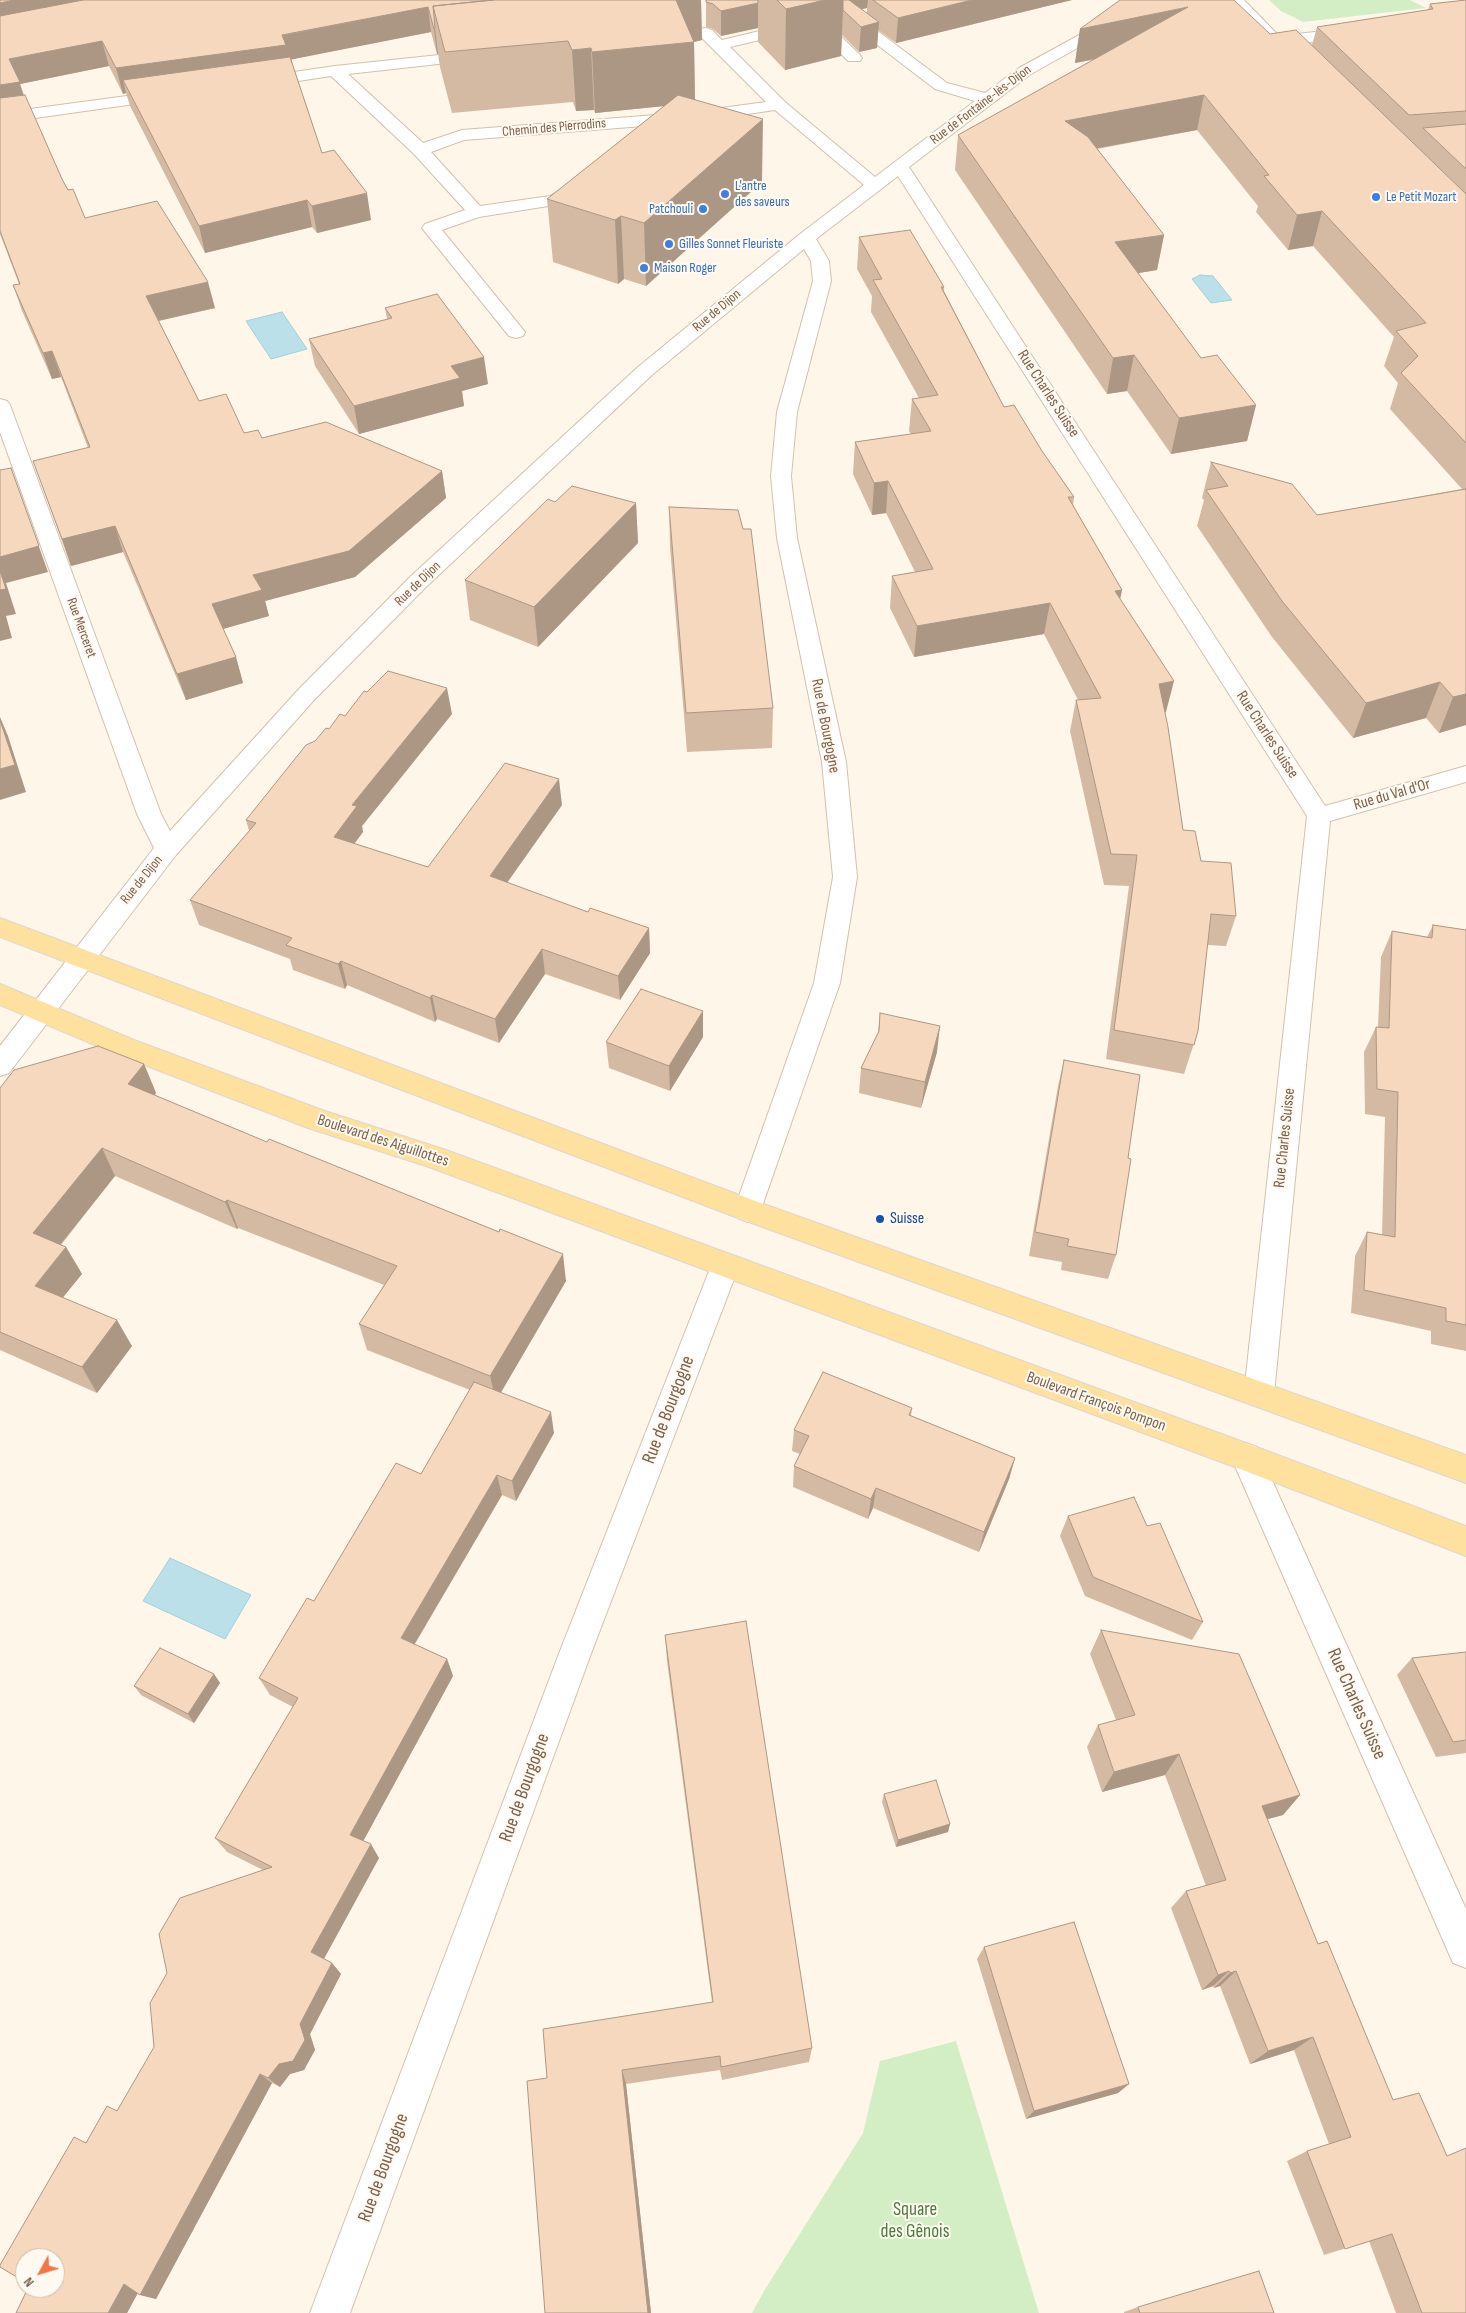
<!DOCTYPE html>
<meta charset="utf-8">
<style>
body{margin:0}
#map{position:relative;width:1466px;height:2313px;overflow:hidden;background:#fef7e9;font-family:"Sofia Sans Condensed",sans-serif}
canvas{display:block}
.north{position:absolute;left:15px;top:2248px;width:50px;height:50px;box-sizing:border-box;background:#fffaf1;border:1px solid #cbbcae;border-radius:50%;rotate:231deg;font-size:14px;font-weight:700;line-height:20px;text-align:center;color:#7c5f4a}
.north::after{content:'';display:block;margin:auto;width:18px;height:22px;background:#f07746;clip-path:polygon(50% 0,100% 100%,50% 72%,0 100%)}
</style>
<div id="map">
<canvas width="1466" height="2313"></canvas>
<div class="north">N</div>
</div>
<script>
const c = document.querySelector('canvas').getContext('2d');
c.lineJoin = 'round';
function fillPath(path, color) { c.fillStyle = color; c.fill(path, 'evenodd'); }
const poly = rows => new Path2D(rows.map(r => 'M' + r).join(''));
function stroke(path, color, width, dash) { c.strokeStyle = color; c.lineWidth = width; c.lineCap = dash ? 'butt' : 'round'; c.setLineDash(dash || []); c.stroke(path); }
function label(font, color, halo, rows, align = 'center') {
  c.font = font + ' "Sofia Sans Condensed",sans-serif'; c.lineWidth = 4; c.setLineDash([]); c.textBaseline = 'middle'; c.strokeStyle = halo; c.fillStyle = color; for (const [text, x, y, turn = 0] of rows) {
    c.save(); c.translate(x, y); c.rotate((+turn || 0) * Math.PI / 180); c.textAlign = isNaN(turn) ? turn : align; if (halo) c.strokeText(text, 0, 0); c.fillText(text, 0, 0); c.restore();
  }
}
fillPath(poly([
 [1269,0,1410,0,1426,8,1303,22,1281,11],
 [956,2041,1039,2313,752,2313,764,2291,863,2133,880,2061]
]), '#d3eec5');
const water = poly([
 [1200,275,1213,276,1232,300,1211,303,1192,279,1200,275],
 [282,312,307,349,271,359,246,321,282,312],
 [170,1558,251,1595,225,1639,143,1601,170,1558]
]);
fillPath(water, '#bbe0ea');
stroke(water, '#a0cfdd', 1);
const minor = poly([
 [1159,0,1182,0,1179,3,1124,22,1031,74,909,167,1325,806,1466,766,1466,782,1330,821,1274,1394,1270,1403,1259,1407,1248,1403,1244,1394,1307,816,898,176,816,239,829,261,831,281,797,412,791,476,797,538,846,762,857,877,840,983,758,1218,748,1222,738,1218,734,1210,814,983,833,877,822,762,777,538,771,476,777,412,813,281,811,261,804,249,652,375,426,587,314,700,176,855,9,1073,0,1076,0,1046,154,848,137,814,0,432,0,399,7,401,10,405,161,814,170,831,298,690,410,577,638,367,800,234,864,185,775,110,699,121,693,120,691,116,693,112,699,111,766,102,702,38,664,42,658,40,656,37,658,34,706,28,712,30,722,40,818,17,823,19,860,55,862,58,860,61,848,61,815,27,730,47,785,102,875,177,975,101,935,89,846,21,843,18,846,15,856,15,947,83,985,93,1019,68,1114,16,1159,0],
 [1227,0,1244,0,1279,36,1350,28,1356,30,1358,33,1356,36,1350,38,1277,46,1271,44,1227,0],
 [477,51,483,53,485,56,483,59,348,74,423,143,462,130,682,113,688,114,690,118,688,122,682,123,464,140,431,152,480,206,550,196,580,180,586,181,589,185,561,204,479,217,442,230,525,332,523,336,516,338,509,336,422,228,425,224,465,210,414,154,331,76,259,87,253,85,251,82,253,79,259,77,335,66,477,51],
 [164,91,170,93,172,96,170,99,0,123,0,113,164,91],
 [725,1254,735,1257,739,1266,592,1651,350,2313,310,2313,560,1651,711,1266,715,1257,725,1254],
 [1246,1443,1257,1447,1466,1909,1466,1968,1453,1963,1231,1457,1235,1447,1246,1443]
]);
const major = poly([
 [0,918,758,1202,1466,1455,1466,1483,738,1218,0,937,0,918],
 [0,984,134,1040,325,1111,446,1150,1246,1443,1466,1526,1466,1556,1240,1469,429,1167,308,1128,116,1054,0,1005,0,984]
]);
stroke(minor, '#d2c0ad', 2);
stroke(major, '#ddd5d0', 2);
fillPath(minor, '#fff');
fillPath(major, '#ffe19f');
fillPath(poly([
 [0,0,701,0,702,40,694,42,695,99,762,182,646,286,624,279,618,284,553,262,547,199,664,106,595,113,594,110,576,111,573,102,452,113,440,67,438,54,437,54,431,32,291,59,322,153,371,220,317,233,312,227,205,253,130,106,126,93,123,94,109,66,20,84,24,95,62,179,85,218,215,308,159,321,199,401,244,433,262,438,442,471,446,498,355,577,265,601,269,616,223,629,236,657,243,683,186,700,123,552,71,566,43,488,88,448,61,377,52,379,22,311,13,285,19,284,0,234],
 [706,0,1072,0,896,43,878,30,877,48,859,52,842,35,841,56,785,70,758,42,758,28,721,36,713,29,706,27],
 [867,8,867,13,861,9],
 [1466,0,1466,725,1439,733,1426,718,1353,738,1272,637,1197,526,1204,500,1202,498,1211,462,1317,515,1462,489,1390,409,1398,383,1384,366,1394,337,1313,246,1288,250,1256,212,1258,206,1197,130,1097,149,1164,235,1157,270,1138,273,1201,358,1256,405,1247,441,1171,454,1127,391,1107,394,955,170,958,135,1093,60,1075,63,1080,29,1270,34,1312,45,1317,27,1428,10,1430,4],
 [859,237,944,287,944,291,1004,407,1042,451,1074,497,1073,505,1122,590,1120,599,1166,712,1165,713,1183,830,1201,861,1236,916,1226,946,1207,945,1198,1031,1184,1074,1106,1059,1129,886,1104,885,1070,731,1076,700,1078,700,1044,634,914,657,890,608,892,576,915,572,886,513,872,515,853,474,855,442,911,434,909,431,912,399,919,398,871,312,872,296,857,269],
 [385,308,488,384,462,391,464,406,359,434,315,366,309,339,387,319],
 [555,502,636,503,638,543,538,647,470,620,465,580],
 [669,507,773,708,772,748,687,752,670,547],
 [452,714,362,826,363,832,354,844,428,867,562,805,507,883,588,912,649,928,650,953,620,1000,545,974,499,1043,437,1019,435,1022,347,985,345,989,293,970,290,959,199,925,190,900,249,831,246,820,315,741,345,716],
 [1433,925,1466,930,1466,1351,1431,1344,1431,1331,1351,1313,1355,1256,1367,1232,1382,1235,1385,1117,1365,1114,1364,1052,1376,1027,1378,1027,1381,957,1392,931,1427,937],
 [703,1011,703,1037,670,1091,609,1068,606,1042],
 [880,1013,937,1052,921,1108,859,1093,861,1068,878,1033],
 [1064,1060,1128,1158,1116,1255,1108,1279,1061,1270,1062,1262,1029,1256,1058,1086],
 [144,1064,156,1093,155,1095,566,1281,501,1392,554,1433,516,1501,502,1495,415,1644,447,1659,453,1676,363,1841,379,1858,324,1959,332,1963,341,1974,310,2034,315,2050,304,2070,290,2074,280,2087,272,2083,156,2299,140,2295,138,2293,127,2313,16,2313,28,2288,86,2142,117,2111,263,1870,227,1852,215,1838,293,1707,270,1695,259,1678,314,1601,421,1474,470,1390,367,1350,359,1324,384,1285,238,1228,237,1229,115,1176,61,1245,66,1247,82,1274,63,1297,132,1346,97,1393,0,1350,0,1088],
 [912,1408,911,1416,1015,1458,1009,1479,979,1552,873,1508,868,1519,793,1487,794,1466,800,1454,792,1451,794,1430],
 [1068,1516,1147,1526,1203,1622,1192,1640,1085,1596,1060,1536],
 [1101,1630,1300,1795,1283,1815,1267,1819,1466,2313,1396,2313,1369,2241,1324,2255,1287,2161,1307,2151,1329,2144,1294,2050,1250,2064,1220,1986,1214,1988,1213,1986,1202,1990,1171,1908,1186,1891,1206,1886,1165,1775,1102,1792,1087,1747,1098,1725,1116,1720,1090,1654],
 [665,1635,812,2048,809,2062,722,2080,720,2070,626,2084,651,2313,545,2313,547,2078,712,2002,667,1661],
 [1466,1652,1466,1753,1436,1757,1397,1675,1412,1658],
 [214,1674,220,1683,194,1723,141,1695,134,1686],
 [884,1794,950,1824,948,1832,896,1847,882,1802],
 [984,1947,1129,2084,1118,2093,1026,2119,977,1959],
 [1138,2307,1274,2313,1124,2313,1124,2312]
]), '#d4baa3');
fillPath(poly([
 [14,0,150,0,0,29,0,3],
 [671,0,701,0,702,40,694,42,695,103,595,113,592,52,672,30],
 [825,0,868,0,867,8,846,13,843,10,841,56,785,70,786,9],
 [972,0,1072,0,896,43,898,18],
 [758,3,758,28,721,36,721,11],
 [428,7,431,32,289,60,123,80,126,93,123,94,116,68],
 [1188,7,1181,41,1075,63,1080,29],
 [879,22,877,48,859,52,861,27],
 [435,28,438,54,437,54,434,29],
 [102,41,109,66,20,84,27,107,0,112,0,85,9,59],
 [591,48,594,110,576,111,572,50],
 [1204,95,1197,130,1060,155,1065,121],
 [763,119,762,182,646,286,644,223],
 [367,193,371,220,317,233,312,206],
 [307,200,312,227,205,253,199,226],
 [1322,211,1313,246,1288,250,1297,215],
 [621,216,624,279,618,284,615,220],
 [1164,235,1157,270,1109,278,1115,242],
 [208,282,215,308,153,322,146,296],
 [52,351,61,377,52,379,43,353],
 [1134,355,1127,391,1107,394,1113,358],
 [484,357,488,384,462,391,464,406,359,434,354,406,451,366],
 [1256,405,1247,441,1171,454,1179,418],
 [11,468,48,572,6,583,16,614,6,616,12,638,0,641,0,557],
 [442,471,446,498,355,577,265,601,269,616,219,630,212,604,253,575],
 [888,481,886,513,872,515,874,483],
 [636,503,638,543,538,647,534,607],
 [115,526,123,552,71,566,62,539],
 [1122,590,1115,622,1115,591],
 [1050,603,1044,634,914,657,917,626],
 [236,657,243,683,186,700,177,674],
 [1174,681,1166,712,1151,715,1159,684],
 [1440,682,1426,718,1353,738,1366,703],
 [447,688,452,714,362,826,363,832,340,863,334,837,352,805],
 [1466,694,1466,725,1439,733,1453,697],
 [0,717,8,736,26,792,0,800],
 [559,779,562,805,494,901,490,876],
 [649,928,650,953,620,1000,618,976],
 [542,949,545,974,499,1043,495,1019],
 [341,961,347,985,345,989,338,964],
 [432,995,437,1019,435,1022,430,998],
 [703,1011,703,1037,670,1091,669,1066],
 [940,1026,937,1052,921,1108,925,1082],
 [144,1064,156,1093,141,1113,128,1084],
 [102,1148,115,1176,48,1260,33,1233],
 [227,1200,238,1228,237,1229,225,1202],
 [66,1247,82,1274,51,1312,35,1286],
 [563,1254,566,1281,496,1401,490,1376],
 [117,1320,132,1346,97,1393,82,1367],
 [551,1412,554,1433,516,1501,512,1481],
 [1015,1458,1009,1479,979,1552,984,1532],
 [497,1475,502,1495,408,1655,401,1638],
 [876,1488,873,1508,868,1519,871,1499],
 [447,1659,453,1676,359,1849,350,1835],
 [214,1674,220,1683,194,1723,188,1714],
 [1179,1754,1165,1775,1102,1792,1114,1772],
 [1300,1795,1283,1815,1246,1825,1262,1806],
 [950,1824,948,1832,896,1847,898,1840],
 [371,1844,379,1858,321,1964,311,1952],
 [332,1963,341,1974,310,2034,315,2050,304,2070,290,2074,280,2087,268,2078,279,2064],
 [1229,1971,1213,1986,1202,1990,1218,1975],
 [1236,1971,1220,1986,1214,1988,1230,1973],
 [1313,2037,1294,2050,1250,2064,1268,2051],
 [622,2070,626,2084,651,2313,648,2313],
 [260,2074,272,2083,156,2299,140,2295],
 [1129,2084,1118,2093,1026,2119,1034,2111],
 [124,2284,140,2289,127,2313,108,2313]
]), '#ac9785');
const building = poly([
 [0,0,14,0,0,3,0,0],
 [83,0,493,0,433,6,435,28,434,29,428,7,282,35,286,45,116,68,102,41,9,59,20,82,0,85,0,16,83,0],
 [493,0,676,0,694,42,592,52,591,48,572,50,568,41,445,52,433,6,493,0],
 [706,0,758,0,758,3,721,11,713,4,706,2,706,0],
 [777,0,825,0,786,9,777,0],
 [843,0,849,0,879,22,861,27,843,10,843,0],
 [873,0,972,0,898,18,873,0],
 [1120,0,1234,0,1270,34,1296,30,1466,194,1466,443,1401,373,1418,356,1396,331,1426,323,1322,211,1297,215,1264,176,1269,175,1204,95,1065,121,1088,137,1164,235,1115,242,1201,358,1217,355,1256,405,1179,418,1134,355,1113,358,958,135,1188,7,1080,29,1120,0],
 [1466,0,1466,111,1409,115,1317,27,1433,9,1430,4,1466,0],
 [290,57,322,153,334,150,367,193,312,206,307,200,199,226,123,80,290,57],
 [25,95,62,179,68,190,73,189,85,218,157,201,208,282,146,296,199,401,226,394,244,433,258,430,262,438,326,422,442,471,349,551,253,575,262,590,212,604,236,657,177,674,115,526,62,539,33,461,90,447,52,351,43,353,13,285,20,284,0,231,0,98,25,95],
 [678,95,763,119,644,223,621,216,615,220,547,199,678,95],
 [1466,124,1466,169,1423,128,1466,124],
 [910,230,944,287,941,287,1004,407,1014,405,1042,451,1074,497,1068,497,1122,590,1115,591,1174,681,1159,684,1168,727,1183,830,1195,831,1201,861,1231,863,1236,916,1211,914,1198,1031,1194,1045,1114,1030,1137,855,1111,854,1076,700,1101,698,1050,603,917,626,892,576,933,569,888,481,874,483,855,442,931,431,912,399,938,395,873,280,882,279,859,237,910,230],
 [437,294,484,357,451,366,460,378,354,406,309,339,392,318,385,308,437,294],
 [1211,462,1292,484,1317,515,1466,489,1466,694,1453,697,1440,682,1366,703,1282,601,1206,490,1228,486,1211,462],
 [11,468,39,546,0,557,0,470,11,468],
 [572,486,636,503,534,607,465,580,548,499,555,502,572,486],
 [669,507,738,510,743,529,751,529,773,708,686,713,669,507],
 [0,571,6,589,0,590,0,571],
 [388,671,447,688,352,805,357,806,334,837,428,867,505,763,559,779,490,876,588,912,590,908,649,928,618,976,542,949,495,1019,432,995,430,998,341,961,338,964,286,945,292,938,190,900,256,823,246,820,306,745,315,741,326,728,329,729,340,714,345,716,364,691,367,692,388,671],
 [0,720,15,765,0,769,0,720],
 [1433,925,1466,930,1466,1325,1446,1321,1446,1308,1364,1290,1367,1232,1395,1237,1398,1092,1377,1089,1376,1027,1389,1028,1392,931,1432,938,1433,925],
 [641,989,703,1011,669,1066,606,1042,641,989],
 [880,1013,940,1026,925,1082,861,1068,879,1031,880,1013],
 [98,1046,144,1064,128,1084,267,1142,269,1139,499,1232,500,1229,563,1254,490,1376,359,1324,397,1266,227,1200,225,1202,102,1148,33,1233,66,1247,35,1286,117,1320,82,1367,0,1332,0,1088,14,1070,98,1046],
 [1064,1060,1140,1075,1128,1158,1131,1159,1116,1255,1067,1246,1069,1239,1035,1232,1064,1060],
 [823,1372,912,1408,909,1415,1015,1458,984,1532,876,1488,871,1499,794,1466,809,1436,794,1430,823,1372],
 [474,1382,551,1412,512,1481,497,1475,401,1638,447,1659,350,1835,371,1844,311,1952,332,1963,300,2024,305,2040,293,2061,279,2064,268,2078,260,2074,140,2295,124,2284,108,2313,16,2313,28,2288,55,2288,55,2258,25,2258,25,2282,0,2267,0,2265,74,2137,86,2143,107,2106,117,2111,154,2047,150,2003,167,1973,159,1934,180,1898,272,1867,215,1838,298,1698,259,1678,307,1598,314,1601,396,1463,421,1474,474,1382],
 [1134,1497,1147,1526,1160,1523,1203,1622,1093,1577,1068,1516,1134,1497],
 [746,1621,812,2048,721,2067,720,2056,622,2070,648,2313,545,2313,527,2081,547,2078,543,2029,713,2002,665,1635,746,1621],
 [1101,1630,1239,1654,1300,1795,1262,1806,1318,1944,1327,1941,1393,2100,1419,2093,1447,2156,1466,2148,1466,2313,1422,2313,1392,2234,1345,2249,1307,2151,1351,2137,1313,2037,1268,2051,1236,1971,1230,1973,1229,1971,1218,1975,1186,1891,1226,1880,1179,1754,1114,1772,1098,1725,1135,1715,1101,1630],
 [160,1648,214,1674,188,1714,134,1686,160,1648],
 [1466,1652,1466,1740,1453,1742,1412,1658,1466,1652],
 [936,1780,950,1824,898,1840,884,1794,936,1780],
 [1074,1922,1129,2084,1034,2111,984,1947,1074,1922],
 [1259,2271,1274,2313,1140,2313,1138,2307,1259,2271]
]);
fillPath(building, '#f6d8be');
stroke(building, '#ac9785', 1);
for (const [x, y, r, color] of [
 [725,194,5,"#3f7fe0"],
 [1376,197,5,"#3f7fe0"],
 [703,209,5,"#3f7fe0"],
 [669,244,5,"#3f7fe0"],
 [644,268,5,"#3f7fe0"],
 [880,1219,5,"#1a4fb4"]
]) { const dot = new Path2D(); dot.arc(x, y, r, 0, 2 * Math.PI); c.fillStyle = color; c.fill(dot); stroke(dot, '#fffaf1', 2); }
label('14px', '#7c5f4a', '#fffaf1', [
 ["Rue de Fontaine-lès-Dijon",981,105,-37],
 ["Chemin des Pierrodins",554,128,-5],
 ["Rue de Dijon",717,311,-40],
 ["Rue de Dijon",418,584,-44],
 ["Rue Merceret",81,628,70],
 ["Rue de Dijon",142,880,-51]
]);
label('14px', '#366cbe', '#fffaf1', [
 ["L'antre",735,186],
 ["des saveurs",735,202],
 ["Le Petit Mozart",1386,197],
 ["Patchouli",693,209,"right"],
 ["Gilles Sonnet Fleuriste",679,244],
 ["Maison Roger",654,268]
], 'left');
label('16px', '#7c5f4a', '#fffaf1', [
 ["Rue Charles Suisse",1048,394,57],
 ["Rue de Bourgogne",825,726,79],
 ["Rue Charles Suisse",1267,735,57],
 ["Rue du Val d'Or",1392,795,-16],
 ["Rue Charles Suisse",1285,1138,-84],
 ["Boulevard des Aiguillottes",383,1141,18],
 ["Boulevard François Pompon",1096,1402,20]
]);
label('16px', '#164399', '#fffaf1', [
 ["Suisse",890,1219]
], 'left');
label('19px', '#7c5f4a', '#fffaf1', [
 ["Rue de Bourgogne",669,1410,-69],
 ["Rue Charles Suisse",1356,1704,66],
 ["Rue de Bourgogne",525,1788,-70],
 ["Rue de Bourgogne",384,2168,-70]
]);
label('19px', '#4c7c3d', '#fffaf1', [
 ["Square",915,2210],
 ["des Gênois",915,2232]
]);
</script>
